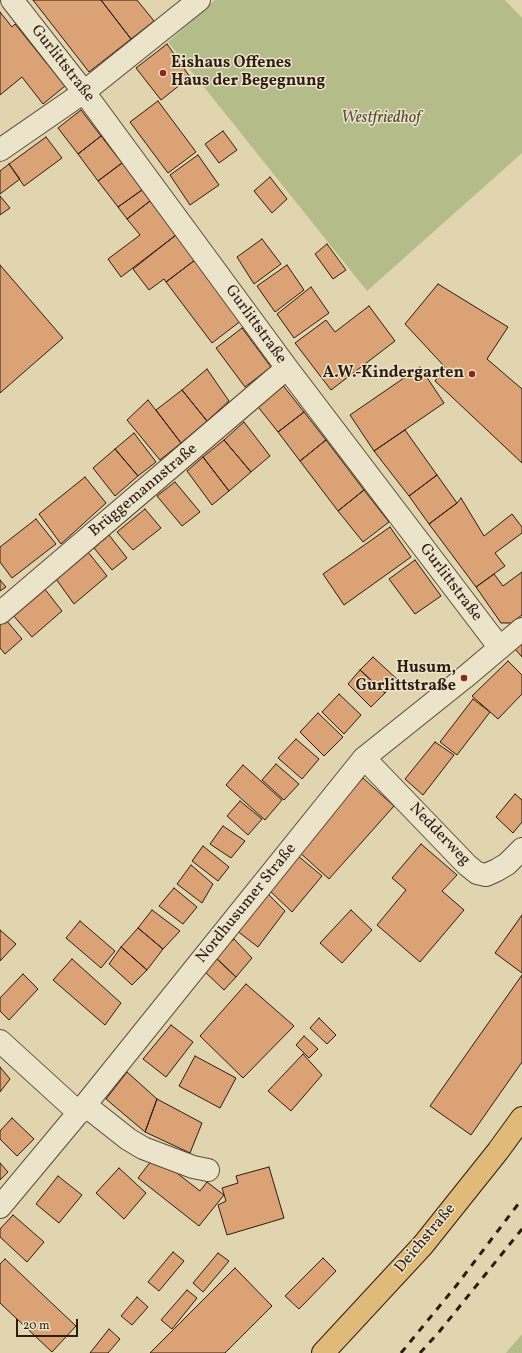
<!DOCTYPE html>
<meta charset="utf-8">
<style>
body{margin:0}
#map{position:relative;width:522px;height:1353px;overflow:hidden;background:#e0d5af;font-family:Vollkorn,serif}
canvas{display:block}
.scale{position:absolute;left:16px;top:1319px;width:62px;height:18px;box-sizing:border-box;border:2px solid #2f1b12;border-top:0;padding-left:5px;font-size:12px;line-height:14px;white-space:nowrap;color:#2f1b12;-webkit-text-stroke:3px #ebe4cb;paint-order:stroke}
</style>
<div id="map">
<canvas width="522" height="1353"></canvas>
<div class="scale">20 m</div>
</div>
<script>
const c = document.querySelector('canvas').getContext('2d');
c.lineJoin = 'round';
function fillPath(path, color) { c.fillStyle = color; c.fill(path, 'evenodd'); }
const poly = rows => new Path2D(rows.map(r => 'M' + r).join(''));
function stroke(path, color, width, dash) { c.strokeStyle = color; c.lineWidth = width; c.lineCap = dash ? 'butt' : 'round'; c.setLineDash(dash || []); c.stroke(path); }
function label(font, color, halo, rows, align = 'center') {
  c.font = font + ' Vollkorn,serif'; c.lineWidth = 3; c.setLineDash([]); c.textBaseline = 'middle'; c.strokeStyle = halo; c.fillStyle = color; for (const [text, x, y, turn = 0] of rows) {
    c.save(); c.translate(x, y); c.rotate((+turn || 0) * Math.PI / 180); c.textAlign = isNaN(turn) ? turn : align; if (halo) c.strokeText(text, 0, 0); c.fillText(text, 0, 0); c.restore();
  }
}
fillPath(poly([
 [215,0,505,0,522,18,522,153,367,291,168,42],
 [522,1334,522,1353,506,1353]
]), '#b4bd89');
const building = poly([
 [33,0,101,0,131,39,89,72,33,0],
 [101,0,137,0,154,21,131,39,101,0],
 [0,12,12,27,15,24,65,86,43,104,22,77,0,95,0,12],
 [167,44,190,77,161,100,136,68,167,44],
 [158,101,196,152,168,173,130,122,158,101],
 [81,110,101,136,78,154,58,128,81,110],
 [223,131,237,150,219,163,205,144,223,131],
 [101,136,122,163,98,181,78,154,101,136],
 [46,137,62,158,24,186,9,164,46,137],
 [198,155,219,185,190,205,170,175,198,155],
 [122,163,142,190,118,207,98,181,122,163],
 [9,164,20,179,0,194,0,171,9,164],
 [270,177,287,199,272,213,254,191,270,177],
 [142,190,150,201,127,219,118,207,142,190],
 [0,196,10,208,0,215,0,196],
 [150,201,176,235,121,277,108,259,140,235,127,219,150,201],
 [176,235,195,260,166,282,164,279,149,290,133,269,176,235],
 [262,239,281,264,254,284,237,257,262,239],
 [327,244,346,270,333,279,315,254,327,244],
 [195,260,242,320,212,343,166,282,195,260],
 [0,265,63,338,0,393,0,265],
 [287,265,304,290,275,312,257,286,287,265],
 [438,284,508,327,487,359,522,389,522,463,435,381,445,367,405,324,438,284],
 [311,287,329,313,294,338,277,314,311,287],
 [369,306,395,341,331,390,295,343,326,320,335,332,369,306],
 [242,328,271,367,245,387,216,348,242,328],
 [420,367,444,403,374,451,350,415,420,367],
 [207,369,229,401,207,421,182,390,207,369],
 [281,383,304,412,278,432,255,403,281,383],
 [182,390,207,421,181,443,156,410,182,390],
 [148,400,181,443,160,460,127,420,148,400],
 [304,412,326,440,300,461,278,432,304,412],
 [244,422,270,456,251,472,224,440,244,422],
 [405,430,437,475,409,496,374,451,405,430],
 [134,433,156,462,138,476,115,449,134,433],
 [224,440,251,472,229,491,203,457,224,440],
 [326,440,364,490,338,511,300,461,326,440],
 [115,449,138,476,115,496,93,468,115,449],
 [203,457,229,491,212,505,187,471,203,457],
 [437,475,457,503,429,524,409,496,437,475],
 [85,477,106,503,61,544,39,514,85,477],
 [175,482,200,512,182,526,157,496,175,482],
 [364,490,389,522,363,542,338,511,364,490],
 [461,498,484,536,512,514,522,527,522,533,495,553,505,566,476,587,429,524,457,503,461,498],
 [145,509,161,528,133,550,117,532,145,509],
 [36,519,56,544,12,578,0,562,0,547,36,519],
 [390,527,411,557,344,605,323,574,390,527],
 [109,535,127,558,112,570,94,548,109,535],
 [88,552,107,576,74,604,56,579,88,552],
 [415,560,441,596,415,614,389,579,415,560],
 [522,572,522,615,511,623,501,623,476,587,494,574,503,586,522,572],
 [0,580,6,587,0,591,0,580],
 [44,588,62,611,32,637,12,614,44,588],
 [6,620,22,639,5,654,0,648,0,625,6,620],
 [522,644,522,657,515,649,522,644],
 [373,657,398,680,385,693,360,670,373,657],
 [508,661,522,675,522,694,498,719,472,696,508,661],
 [360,670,385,693,371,707,348,684,360,670],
 [339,694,361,715,344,734,322,712,339,694],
 [473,699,490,712,457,755,440,742,473,699],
 [318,713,343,737,324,756,300,732,318,713],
 [296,739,319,759,302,779,278,758,296,739],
 [435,742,454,755,423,795,405,779,435,742],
 [276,764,299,784,284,800,262,780,276,764],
 [243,765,282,800,265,820,226,785,243,765],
 [363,778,394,806,329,879,298,851,363,778],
 [515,794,522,800,522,822,513,833,496,817,515,794],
 [240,801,262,819,248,835,227,816,240,801],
 [223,826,245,841,231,858,210,844,223,826],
 [421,844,457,875,442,891,464,910,420,962,377,925,406,890,392,878,421,844],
 [203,846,229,867,218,881,192,861,203,846],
 [297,855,322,876,292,912,269,890,297,855],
 [191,865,213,884,202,903,177,884,191,865],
 [174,888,197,907,183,924,159,906,174,888],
 [266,892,285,911,258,947,236,930,266,892],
 [152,910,180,931,163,949,138,928,152,910],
 [351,910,372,930,342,963,320,943,351,910],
 [522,915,522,973,495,953,522,915],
 [80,921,115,951,101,968,66,938,80,921],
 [138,928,163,949,147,970,121,947,138,928],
 [0,930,16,944,0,961,0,930],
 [234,939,252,958,236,977,215,957,234,939],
 [121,947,147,970,132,985,109,964,121,947],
 [215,957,236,977,224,990,203,970,215,957],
 [72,959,121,1003,105,1025,53,980,72,959],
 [23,974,38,989,9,1020,0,1011,0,998,23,974],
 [522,975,522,1062,471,1135,430,1106,522,975],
 [246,984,294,1026,243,1078,200,1036,246,984],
 [319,1018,336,1035,327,1044,310,1028,319,1018],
 [171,1025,193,1042,166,1077,143,1059,171,1025],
 [304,1036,318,1049,309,1058,296,1045,304,1036],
 [303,1054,322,1075,291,1111,268,1091,303,1054],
 [195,1056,236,1078,220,1108,179,1086,195,1056],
 [0,1067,10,1079,0,1092,0,1067],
 [127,1072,157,1099,145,1132,106,1099,127,1072],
 [157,1099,202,1123,190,1153,145,1132,157,1099],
 [12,1118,34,1139,17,1156,0,1139,0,1131,12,1118],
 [155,1156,200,1191,207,1182,224,1195,199,1226,138,1178,155,1156],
 [0,1163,8,1172,0,1180,0,1163],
 [269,1167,284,1218,227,1235,218,1205,226,1201,222,1188,238,1183,236,1176,269,1167],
 [119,1168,146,1193,124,1219,96,1193,119,1168],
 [58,1176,82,1195,59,1223,36,1204,58,1176],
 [13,1215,44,1242,27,1262,0,1237,0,1229,13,1215],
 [173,1252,184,1261,159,1291,148,1282,173,1252],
 [218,1253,229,1261,203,1292,193,1283,218,1253],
 [323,1258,336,1271,299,1309,285,1296,323,1258],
 [5,1259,76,1326,52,1352,0,1303,0,1264,5,1259],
 [235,1268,272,1306,225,1353,150,1353,235,1268],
 [187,1290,197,1298,172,1329,161,1320,187,1290],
 [137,1297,148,1307,132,1325,121,1316,137,1297],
 [109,1329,120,1339,108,1353,90,1353,109,1329]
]);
fillPath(building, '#dba275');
stroke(building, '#2f1b12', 1);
const minor = poly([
 [12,0,84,92,287,368,500,648],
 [0,150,84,92,199,0],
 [0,613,287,368],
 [364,758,467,865,477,873,486,875,497,870,507,864,522,849],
 [0,1041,79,1113],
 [85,1105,128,1139,143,1148,193,1167,208,1170],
 [0,1207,85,1105,364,758,464,678,522,629]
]);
const major = poly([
 [323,1353,423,1245,498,1151,522,1118]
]);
stroke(minor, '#5b4a39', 24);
stroke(major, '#2f1b12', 24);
stroke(minor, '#ebe4cb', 22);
stroke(major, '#e0ba78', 22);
stroke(poly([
 [401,1353,456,1286,522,1199],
 [420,1353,439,1332,522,1229]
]), '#2f1b12', 3, [7, 7]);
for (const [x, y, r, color] of [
 [163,73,4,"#8f2418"],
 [472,374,4,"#8f2418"],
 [464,678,4,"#8f2418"]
]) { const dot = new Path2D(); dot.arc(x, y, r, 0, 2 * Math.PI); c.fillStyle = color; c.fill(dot); stroke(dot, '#ebe4cb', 1.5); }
label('16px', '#2f1b12', '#ebe4cb', [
 ["Gurlittstraße",62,64,52],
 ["Gurlittstraße",255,325,54],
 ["Brüggemannstraße",144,491,-40],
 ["Gurlittstraße",450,583,53],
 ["Nedderweg",439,835,46],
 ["Nordhusumer Straße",247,904,-51],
 ["Deichstraße",426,1239,-50]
]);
label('bold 16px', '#2f1b12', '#ebe4cb', [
 ["Eishaus Offenes",171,64,"left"],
 ["Haus der Begegnung",171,82,"left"],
 ["A.W.-Kindergarten",464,374],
 ["Husum,",456,669],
 ["Gurlittstraße",456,687]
], 'right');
label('italic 16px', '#574c36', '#ebe4cb', [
 ["Westfriedhof",381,119]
]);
</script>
